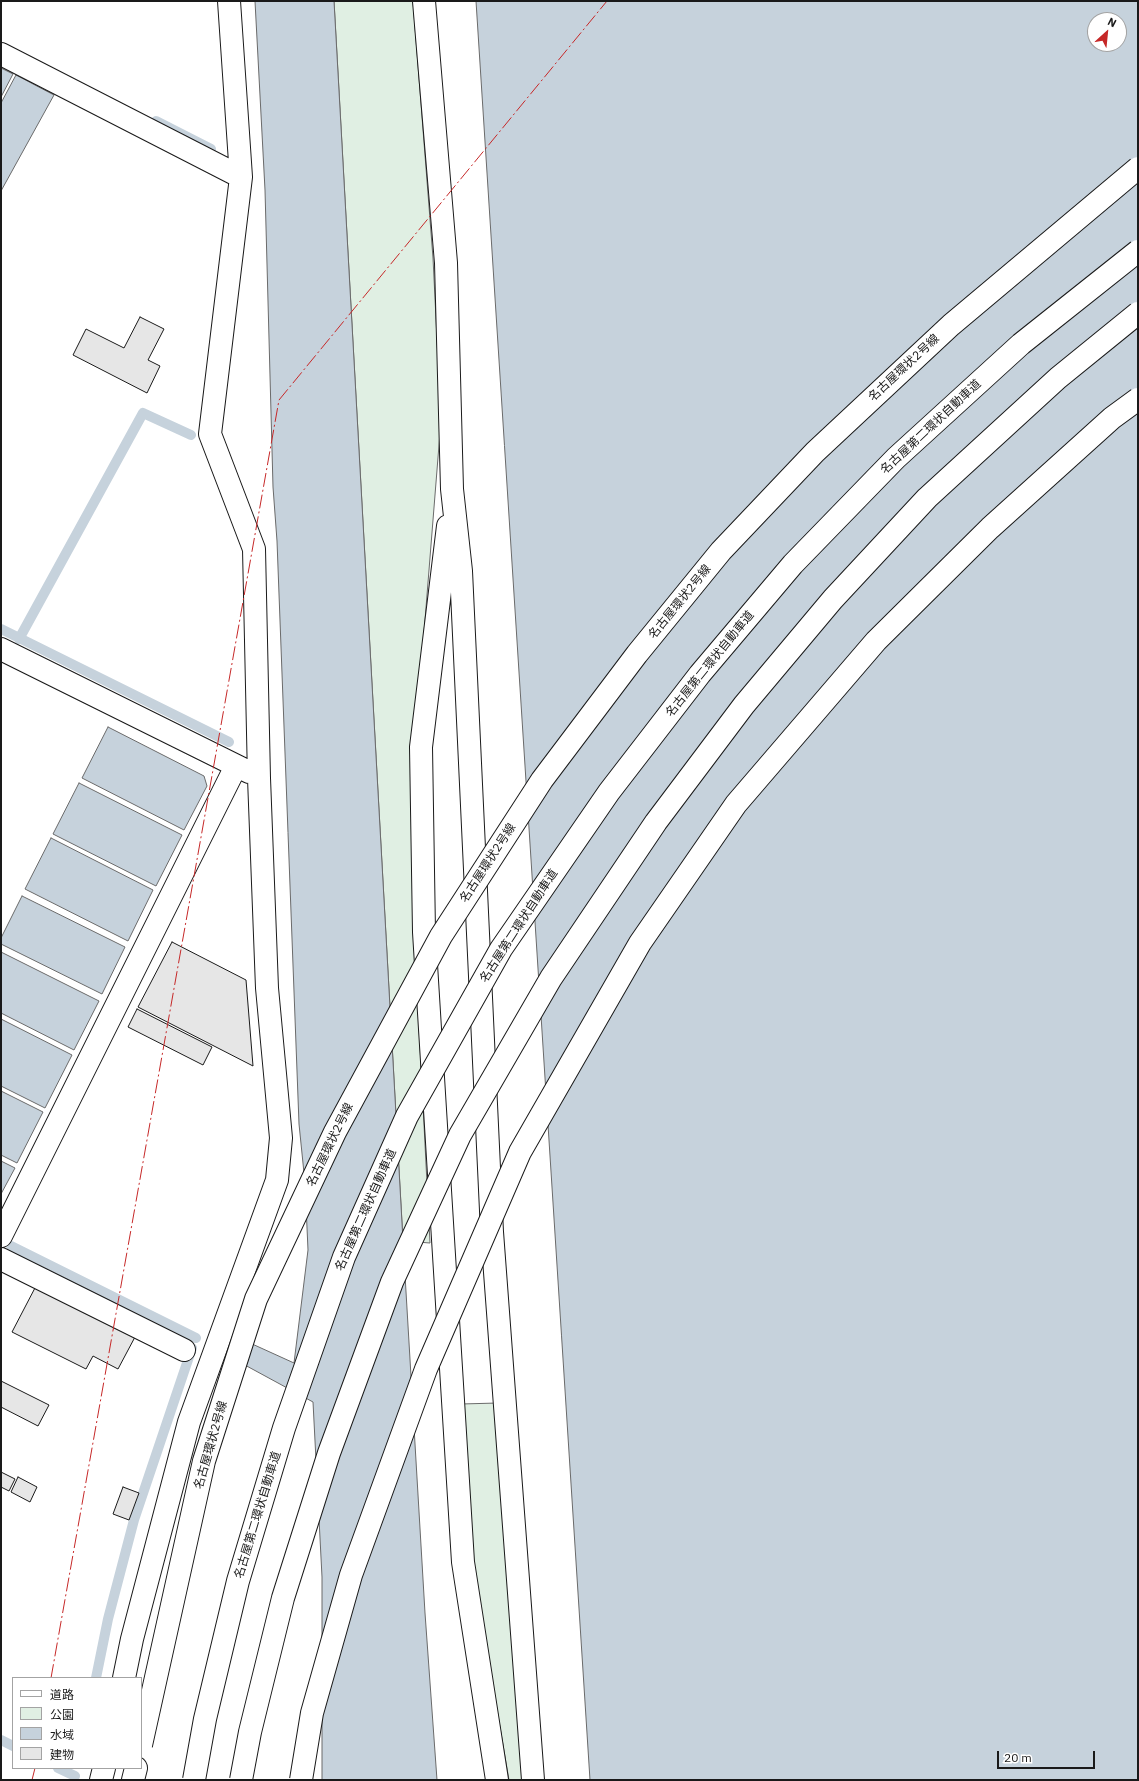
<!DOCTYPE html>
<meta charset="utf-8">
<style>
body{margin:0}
#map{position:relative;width:1139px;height:1781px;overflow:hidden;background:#fff;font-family:"IBM Plex Sans","Noto Sans JP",sans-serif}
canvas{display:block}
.frame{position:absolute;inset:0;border:2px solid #1a1a1a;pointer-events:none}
.legend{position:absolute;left:12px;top:1677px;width:130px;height:92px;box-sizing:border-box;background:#fff;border:1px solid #a3a3a3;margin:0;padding:5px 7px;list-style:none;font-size:12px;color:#1a1a1a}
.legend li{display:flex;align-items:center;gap:8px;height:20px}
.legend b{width:20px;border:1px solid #a3a3a3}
.north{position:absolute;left:1087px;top:12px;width:40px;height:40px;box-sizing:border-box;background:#fff;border:1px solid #a3a3a3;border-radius:50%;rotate:27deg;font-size:11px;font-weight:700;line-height:16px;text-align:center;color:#1a1a1a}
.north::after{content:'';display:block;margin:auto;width:14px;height:18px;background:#c62828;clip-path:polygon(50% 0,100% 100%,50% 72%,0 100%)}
.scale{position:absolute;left:997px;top:1751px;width:98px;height:18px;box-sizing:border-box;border:2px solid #1a1a1a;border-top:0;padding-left:5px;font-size:12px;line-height:14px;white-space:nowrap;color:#1a1a1a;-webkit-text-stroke:3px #fff;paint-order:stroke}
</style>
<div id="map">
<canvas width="1139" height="1781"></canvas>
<div class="frame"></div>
<ul class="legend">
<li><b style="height:5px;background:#fff"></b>道路</li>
<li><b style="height:11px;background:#e0efe3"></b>公園</li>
<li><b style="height:11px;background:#c6d2dc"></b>水域</li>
<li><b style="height:11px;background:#e6e6e6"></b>建物</li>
</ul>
<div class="north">N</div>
<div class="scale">20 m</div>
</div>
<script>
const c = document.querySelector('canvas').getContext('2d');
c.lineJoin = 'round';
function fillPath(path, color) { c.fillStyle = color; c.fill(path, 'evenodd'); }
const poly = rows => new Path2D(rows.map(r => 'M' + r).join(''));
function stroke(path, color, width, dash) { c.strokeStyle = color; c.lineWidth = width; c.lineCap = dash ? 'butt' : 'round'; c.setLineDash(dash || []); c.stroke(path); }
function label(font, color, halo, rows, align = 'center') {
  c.font = font + ' "IBM Plex Sans","Noto Sans JP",sans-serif'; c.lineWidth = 3; c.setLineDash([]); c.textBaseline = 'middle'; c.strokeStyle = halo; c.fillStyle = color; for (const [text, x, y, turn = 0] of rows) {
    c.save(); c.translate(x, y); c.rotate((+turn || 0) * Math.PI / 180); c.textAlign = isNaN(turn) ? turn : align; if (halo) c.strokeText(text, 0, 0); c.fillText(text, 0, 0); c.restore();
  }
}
const green = poly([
 [334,1,413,1,433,258,441,420,415,745,414,927,430,1243,403,1241,334,1],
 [498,1403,525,1780,509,1780,472,1563,461,1404,498,1403]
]);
fillPath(green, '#e0efe3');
stroke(green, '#6a6a6a', 1);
const water = poly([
 [255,1,334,1,403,1241,425,1613,437,1780,322,1780,322,1577,313,1402,243,1364,250,1343,294,1363,308,1250,305,1183,299,1124,277,541,273,487,265,190,255,1],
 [476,1,1138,1,1138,1780,590,1780,476,1],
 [1095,20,1119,20,1119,44,1095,44,1095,20],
 [1,68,13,74,1,97,1,68],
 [16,75,54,95,1,191,1,103,16,75],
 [108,727,204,776,207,786,184,830,82,778,108,727],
 [79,783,182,835,156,886,53,834,79,783],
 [51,838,153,890,128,941,25,889,51,838],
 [22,896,125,947,102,994,1,944,1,938,22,896],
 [1,952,99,1001,74,1050,1,1013,1,952],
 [1,1019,72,1055,45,1108,1,1086,1,1019],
 [1,1091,43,1112,17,1163,1,1155,1,1091],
 [1,1161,15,1168,1,1194,1,1161]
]);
fillPath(water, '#c6d2dc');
stroke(water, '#6a6a6a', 1);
stroke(poly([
 [156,121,211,149],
 [1,629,229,742],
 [19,639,143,413,191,435],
 [11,1246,196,1338],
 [96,1678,108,1619,134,1520,192,1348],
 [1,1740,13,1746],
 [58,1768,75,1776]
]), '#c6d2dc', 10);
const building = poly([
 [140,317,164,329,148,360,160,366,147,393,73,355,86,329,124,348,140,317],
 [172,942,246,980,253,1066,138,1007,172,942],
 [137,1009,212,1047,203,1065,128,1027,137,1009],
 [36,1286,135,1337,118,1369,93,1356,86,1369,12,1332,36,1286],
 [1,1381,49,1405,38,1426,1,1407,1,1381],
 [1,1472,15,1479,9,1491,1,1487,1,1472],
 [18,1477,37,1487,30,1502,11,1492,18,1477],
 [123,1487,139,1493,129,1520,113,1514,123,1487]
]);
fillPath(building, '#e6e6e6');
stroke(building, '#1a1a1a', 1);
const street = poly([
 [424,1,446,263,452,489,461,571,492,1232,533,1780],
 [1,54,241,177],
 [448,526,421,747,424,932,463,1562,497,1780],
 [1,649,249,772],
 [1,1236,236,766],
 [1,1259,184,1350],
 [124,1678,132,1639,189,1422,277,1180,281,1138,267,988,259,778,254,549,210,434,241,177,229,1],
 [101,1780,104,1768]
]);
const highway = poly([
 [133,1780,136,1768]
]);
stroke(street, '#1a1a1a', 24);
stroke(highway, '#1a1a1a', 24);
stroke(street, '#fff', 22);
stroke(highway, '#fff', 22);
const highwayBridge = poly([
 [141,1745,204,1461,256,1299,335,1132,441,936,542,780,637,654,721,551,815,452,951,325,1138,168],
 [194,1780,205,1719,238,1581,284,1428,344,1257,407,1116,501,949,609,792,700,674,793,564,896,458,1021,344,1138,251],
 [241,1780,250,1732,283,1598,329,1453,392,1282,460,1135,551,978,656,822,744,705,833,599,927,498,1058,378,1138,313],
 [301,1780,312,1713,351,1575,426,1369,520,1152,640,943,736,804,876,641,990,528,1112,418,1138,399]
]);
stroke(highwayBridge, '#1a1a1a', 24, []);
stroke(highwayBridge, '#fff', 22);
stroke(poly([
 [51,1678,279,400,607,1],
 [32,1780,35,1768]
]), '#c62828', 1, [14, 3, 2, 3]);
label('12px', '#1a1a1a', '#fff', [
 ["名古屋環状2号線",904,368,-43],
 ["名古屋第二環状自動車道",931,427,-43],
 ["名古屋環状2号線",680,602,-51],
 ["名古屋第二環状自動車道",710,664,-51],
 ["名古屋環状2号線",488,863,-57],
 ["名古屋第二環状自動車道",519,926,-57],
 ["名古屋環状2号線",330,1145,-64],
 ["名古屋第二環状自動車道",366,1210,-66],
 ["名古屋環状2号線",211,1445,-74],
 ["名古屋第二環状自動車道",258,1515,-73]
]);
</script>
